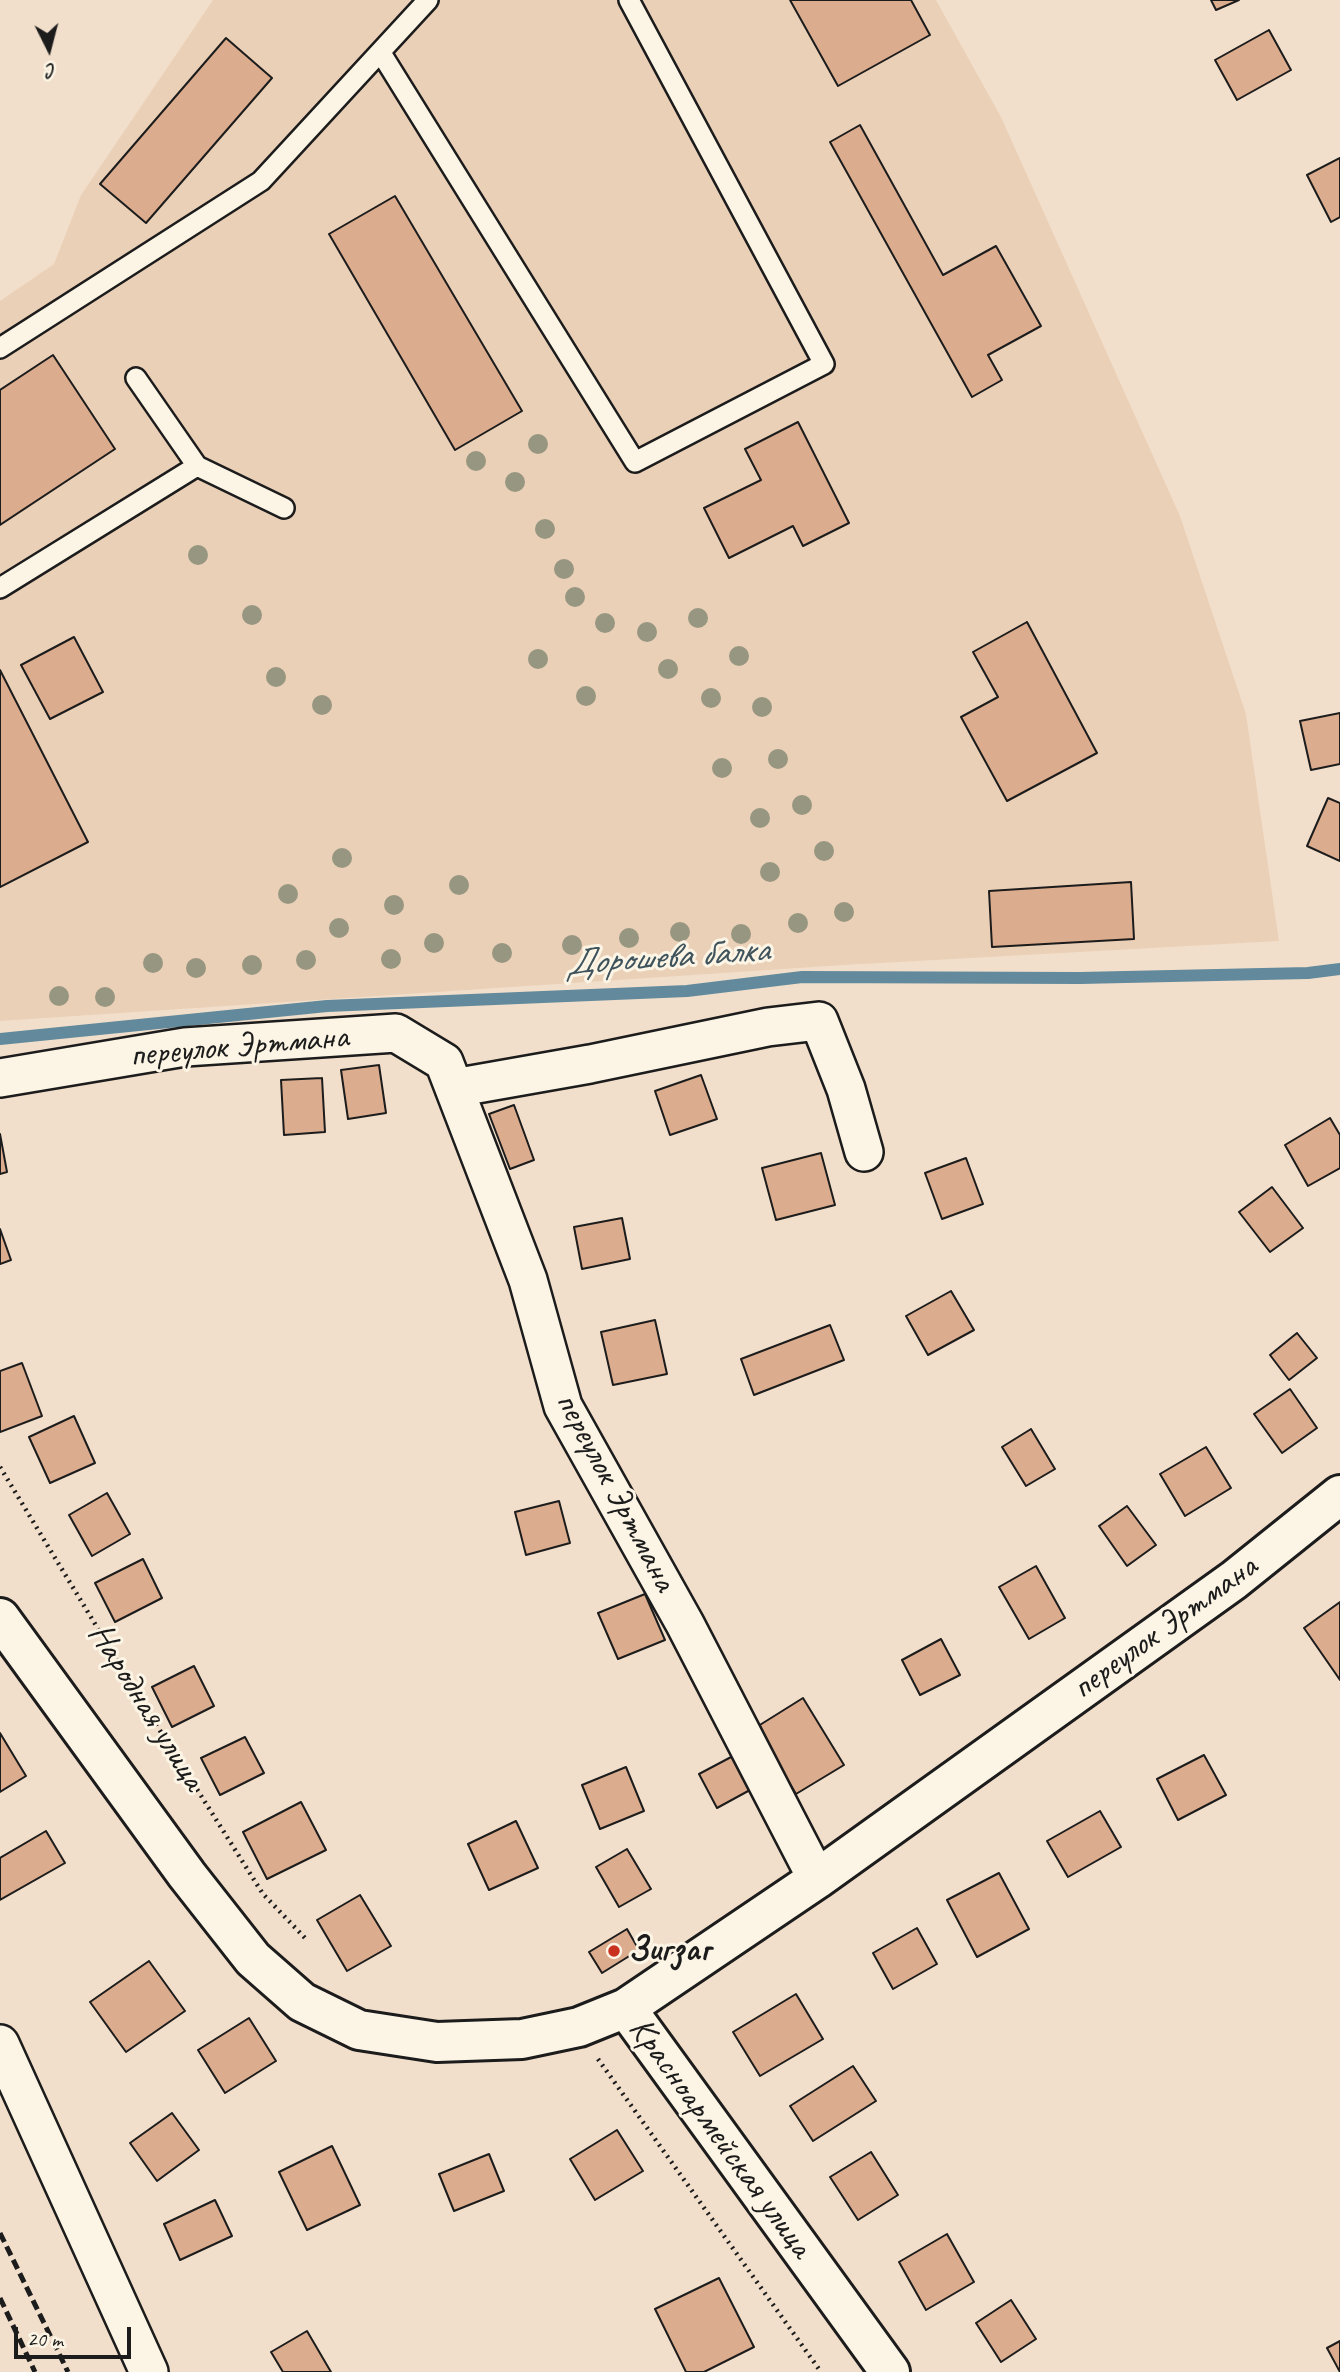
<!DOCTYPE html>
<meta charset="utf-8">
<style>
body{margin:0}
#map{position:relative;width:1340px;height:2372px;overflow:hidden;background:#f2dfcb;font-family:Caveat,sans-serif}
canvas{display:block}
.north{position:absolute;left:14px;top:14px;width:70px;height:70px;-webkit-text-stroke:5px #fcf5e5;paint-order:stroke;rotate:174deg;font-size:19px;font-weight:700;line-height:28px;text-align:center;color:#1c1c1c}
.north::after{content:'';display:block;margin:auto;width:24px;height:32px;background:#1c1c1c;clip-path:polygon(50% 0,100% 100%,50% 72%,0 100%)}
.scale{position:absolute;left:14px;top:2327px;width:117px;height:32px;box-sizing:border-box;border:4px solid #1c1c1c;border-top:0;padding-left:9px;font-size:21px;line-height:24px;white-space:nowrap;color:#1c1c1c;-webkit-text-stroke:5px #fcf5e5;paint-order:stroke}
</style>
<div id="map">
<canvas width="1340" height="2372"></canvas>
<div class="north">С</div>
<div class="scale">20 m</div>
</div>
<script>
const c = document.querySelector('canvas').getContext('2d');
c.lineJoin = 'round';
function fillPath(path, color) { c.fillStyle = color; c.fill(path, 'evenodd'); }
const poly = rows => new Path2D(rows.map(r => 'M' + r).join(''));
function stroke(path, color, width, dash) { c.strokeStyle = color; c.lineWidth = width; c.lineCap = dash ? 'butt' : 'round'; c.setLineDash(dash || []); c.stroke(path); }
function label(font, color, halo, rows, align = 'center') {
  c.font = font + ' Caveat,sans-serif'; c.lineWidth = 6; c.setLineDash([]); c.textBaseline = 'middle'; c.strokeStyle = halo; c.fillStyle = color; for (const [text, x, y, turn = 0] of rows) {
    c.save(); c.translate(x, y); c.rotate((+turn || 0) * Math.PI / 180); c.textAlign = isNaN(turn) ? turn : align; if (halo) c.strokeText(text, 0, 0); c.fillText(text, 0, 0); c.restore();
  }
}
fillPath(poly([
 [213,0,936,0,1001,117,1180,516,1246,714,1279,941,844,965,0,1021,0,301,54,264,81,195]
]), '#ebd0b8');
stroke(poly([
 [0,1039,327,1006,687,991,802,977,1080,978,1308,973,1340,969]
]), '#628a9c', 12);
const building = poly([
 [790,0,911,0,930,35,838,86,790,0],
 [1211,0,1239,0,1216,10,1211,0],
 [1269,30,1291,70,1237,100,1215,60,1269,30],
 [226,38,272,78,146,223,100,184,226,38],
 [860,125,943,275,996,246,1041,326,988,355,1002,380,972,397,830,142,860,125],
 [1340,158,1340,217,1331,222,1307,175,1340,158],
 [395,196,522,411,455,450,329,234,395,196],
 [53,355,115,449,0,525,0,390,53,355],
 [798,422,849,523,803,546,793,526,729,558,704,508,761,480,745,449,798,422],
 [1027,622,1097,753,1007,801,961,717,998,697,973,652,1027,622],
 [74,637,103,692,50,719,21,665,74,637],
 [0,670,88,842,0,887,0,670],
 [1340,713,1340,764,1311,770,1300,721,1340,713],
 [1328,798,1340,803,1340,861,1307,846,1328,798],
 [1131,882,1134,939,992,947,989,891,1131,882],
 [379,1065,386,1113,348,1119,341,1070,379,1065],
 [701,1075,717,1119,670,1135,655,1091,701,1075],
 [322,1078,325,1132,284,1135,281,1080,322,1078],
 [514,1105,534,1160,510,1169,489,1114,514,1105],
 [1330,1118,1340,1135,1340,1168,1308,1186,1285,1145,1330,1118],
 [0,1134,7,1172,0,1174,0,1134],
 [821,1153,835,1205,776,1220,762,1168,821,1153],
 [966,1158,983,1204,942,1219,925,1173,966,1158],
 [1272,1187,1303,1228,1270,1252,1239,1212,1272,1187],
 [622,1218,630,1259,582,1269,574,1227,622,1218],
 [0,1229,11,1260,0,1264,0,1229],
 [951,1291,974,1330,928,1355,906,1316,951,1291],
 [655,1320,667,1374,613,1385,601,1332,655,1320],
 [830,1325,844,1360,754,1395,741,1359,830,1325],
 [1297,1333,1317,1358,1289,1380,1270,1355,1297,1333],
 [22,1363,42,1416,0,1432,0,1371,22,1363],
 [1290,1389,1317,1428,1282,1453,1254,1414,1290,1389],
 [74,1416,95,1463,50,1483,29,1437,74,1416],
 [1031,1429,1055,1469,1026,1486,1002,1447,1031,1429],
 [1206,1447,1231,1488,1185,1516,1160,1474,1206,1447],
 [107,1493,130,1534,92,1556,69,1515,107,1493],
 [559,1501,570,1543,526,1555,515,1512,559,1501],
 [1127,1506,1156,1545,1127,1566,1099,1526,1127,1506],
 [143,1559,162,1598,115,1622,95,1583,143,1559],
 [1036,1566,1065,1618,1029,1639,999,1587,1036,1566],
 [645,1594,665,1640,618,1659,598,1613,645,1594],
 [1340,1602,1340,1680,1304,1628,1340,1602],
 [941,1639,960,1675,920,1695,902,1660,941,1639],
 [194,1666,214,1706,172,1727,152,1687,194,1666],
 [803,1698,844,1765,796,1794,755,1728,803,1698],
 [0,1733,26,1776,0,1792,0,1733],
 [245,1737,264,1773,220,1795,201,1758,245,1737],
 [1204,1755,1226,1795,1178,1820,1157,1779,1204,1755],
 [733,1756,750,1790,717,1808,699,1774,733,1756],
 [626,1767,644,1811,600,1829,582,1785,626,1767],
 [301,1802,326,1850,267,1879,243,1832,301,1802],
 [1100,1811,1121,1847,1068,1877,1047,1841,1100,1811],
 [516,1821,538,1868,489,1890,468,1844,516,1821],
 [46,1831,65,1863,0,1900,0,1858,46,1831],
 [627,1849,651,1889,619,1907,596,1867,627,1849],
 [999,1873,1029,1929,977,1957,947,1900,999,1873],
 [360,1895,391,1946,347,1971,317,1920,360,1895],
 [917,1928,937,1964,893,1989,873,1953,917,1928],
 [627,1929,639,1950,602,1973,589,1952,627,1929],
 [149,1961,185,2011,126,2052,90,2002,149,1961],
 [796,1994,823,2039,760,2076,733,2032,796,1994],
 [249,2018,276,2061,225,2093,198,2050,249,2018],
 [853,2066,876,2101,813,2141,790,2106,853,2066],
 [172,2113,199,2150,157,2181,130,2143,172,2113],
 [617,2130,643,2171,595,2200,570,2159,617,2130],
 [332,2146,360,2205,307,2230,279,2172,332,2146],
 [871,2152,898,2195,858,2220,830,2177,871,2152],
 [489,2154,504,2191,454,2211,439,2174,489,2154],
 [215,2200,232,2236,180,2260,164,2224,215,2200],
 [947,2234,974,2282,926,2310,899,2262,947,2234],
 [719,2278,754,2347,704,2372,686,2372,655,2309,719,2278],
 [1011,2300,1036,2339,1001,2362,976,2323,1011,2300],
 [307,2331,331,2372,283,2372,271,2352,307,2331],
 [1340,2341,1340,2372,1327,2348,1340,2341]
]);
fillPath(building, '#dbac8d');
stroke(building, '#1c1c1c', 2);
const lane = poly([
 [381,53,635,462,824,364,629,0],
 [0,348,261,181,428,0],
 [136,378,197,466,284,508],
 [0,588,197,466]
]);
const street = poly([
 [0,1078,185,1047,396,1033,444,1062,528,1280,563,1406,685,1624,817,1879],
 [454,1088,590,1064,768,1027,819,1021,846,1089,864,1152],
 [0,2044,149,2372]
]);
const secondary = poly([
 [0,1618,187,1875,253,1959,302,2002,359,2030,437,2042,522,2039,579,2027,626,2008,817,1879,1234,1580,1340,1495],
 [626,2008,890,2372]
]);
stroke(lane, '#1c1c1c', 24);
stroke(street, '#1c1c1c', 42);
stroke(secondary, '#1c1c1c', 44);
stroke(poly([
 [0,1467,152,1718,263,1894,305,1938],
 [598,2059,821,2372]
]), '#1c1c1c', 4.5, [2, 5]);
stroke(lane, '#fcf5e5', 19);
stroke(street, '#fcf5e5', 37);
stroke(secondary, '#fcf5e5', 38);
stroke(poly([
 [0,2233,68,2372],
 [0,2298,35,2372]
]), '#1c1c1c', 5, [10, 5]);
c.fillStyle = '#979681';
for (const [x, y] of [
 [538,444],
 [476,461],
 [515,482],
 [545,529],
 [198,555],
 [564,569],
 [575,597],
 [252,615],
 [698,618],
 [605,623],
 [647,632],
 [739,656],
 [538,659],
 [668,669],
 [276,677],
 [586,696],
 [711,698],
 [322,705],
 [762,707],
 [778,759],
 [722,768],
 [802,805],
 [760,818],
 [824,851],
 [342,858],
 [770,872],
 [459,885],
 [288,894],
 [394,905],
 [844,912],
 [798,923],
 [339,928],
 [680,932],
 [741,934],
 [629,938],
 [434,943],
 [572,945],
 [502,953],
 [391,959],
 [306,960],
 [153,963],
 [252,965],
 [196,968],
 [59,996],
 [105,997]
]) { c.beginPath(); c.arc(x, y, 10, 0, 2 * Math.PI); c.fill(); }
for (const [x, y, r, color] of [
 [614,1951,7,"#c8321e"]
]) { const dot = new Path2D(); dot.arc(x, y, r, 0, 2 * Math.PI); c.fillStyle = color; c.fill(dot); stroke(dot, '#fcf5e5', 2.5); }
label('35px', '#1c1c1c', '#fcf5e5', [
 ["переулок Эртмана",239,1047,-5],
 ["переулок Эртмана",615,1492,62],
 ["переулок Эртмана",1165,1628,-36],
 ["Народная улица",146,1707,58],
 ["Красноармейская улица",720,2138,54]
]);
label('bold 35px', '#1c1c1c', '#fcf5e5', [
 ["Зигзаг",628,1951]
], 'left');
label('italic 37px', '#3f535c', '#fcf5e5', [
 ["Дорошева балка",667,958,-4]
]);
</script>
